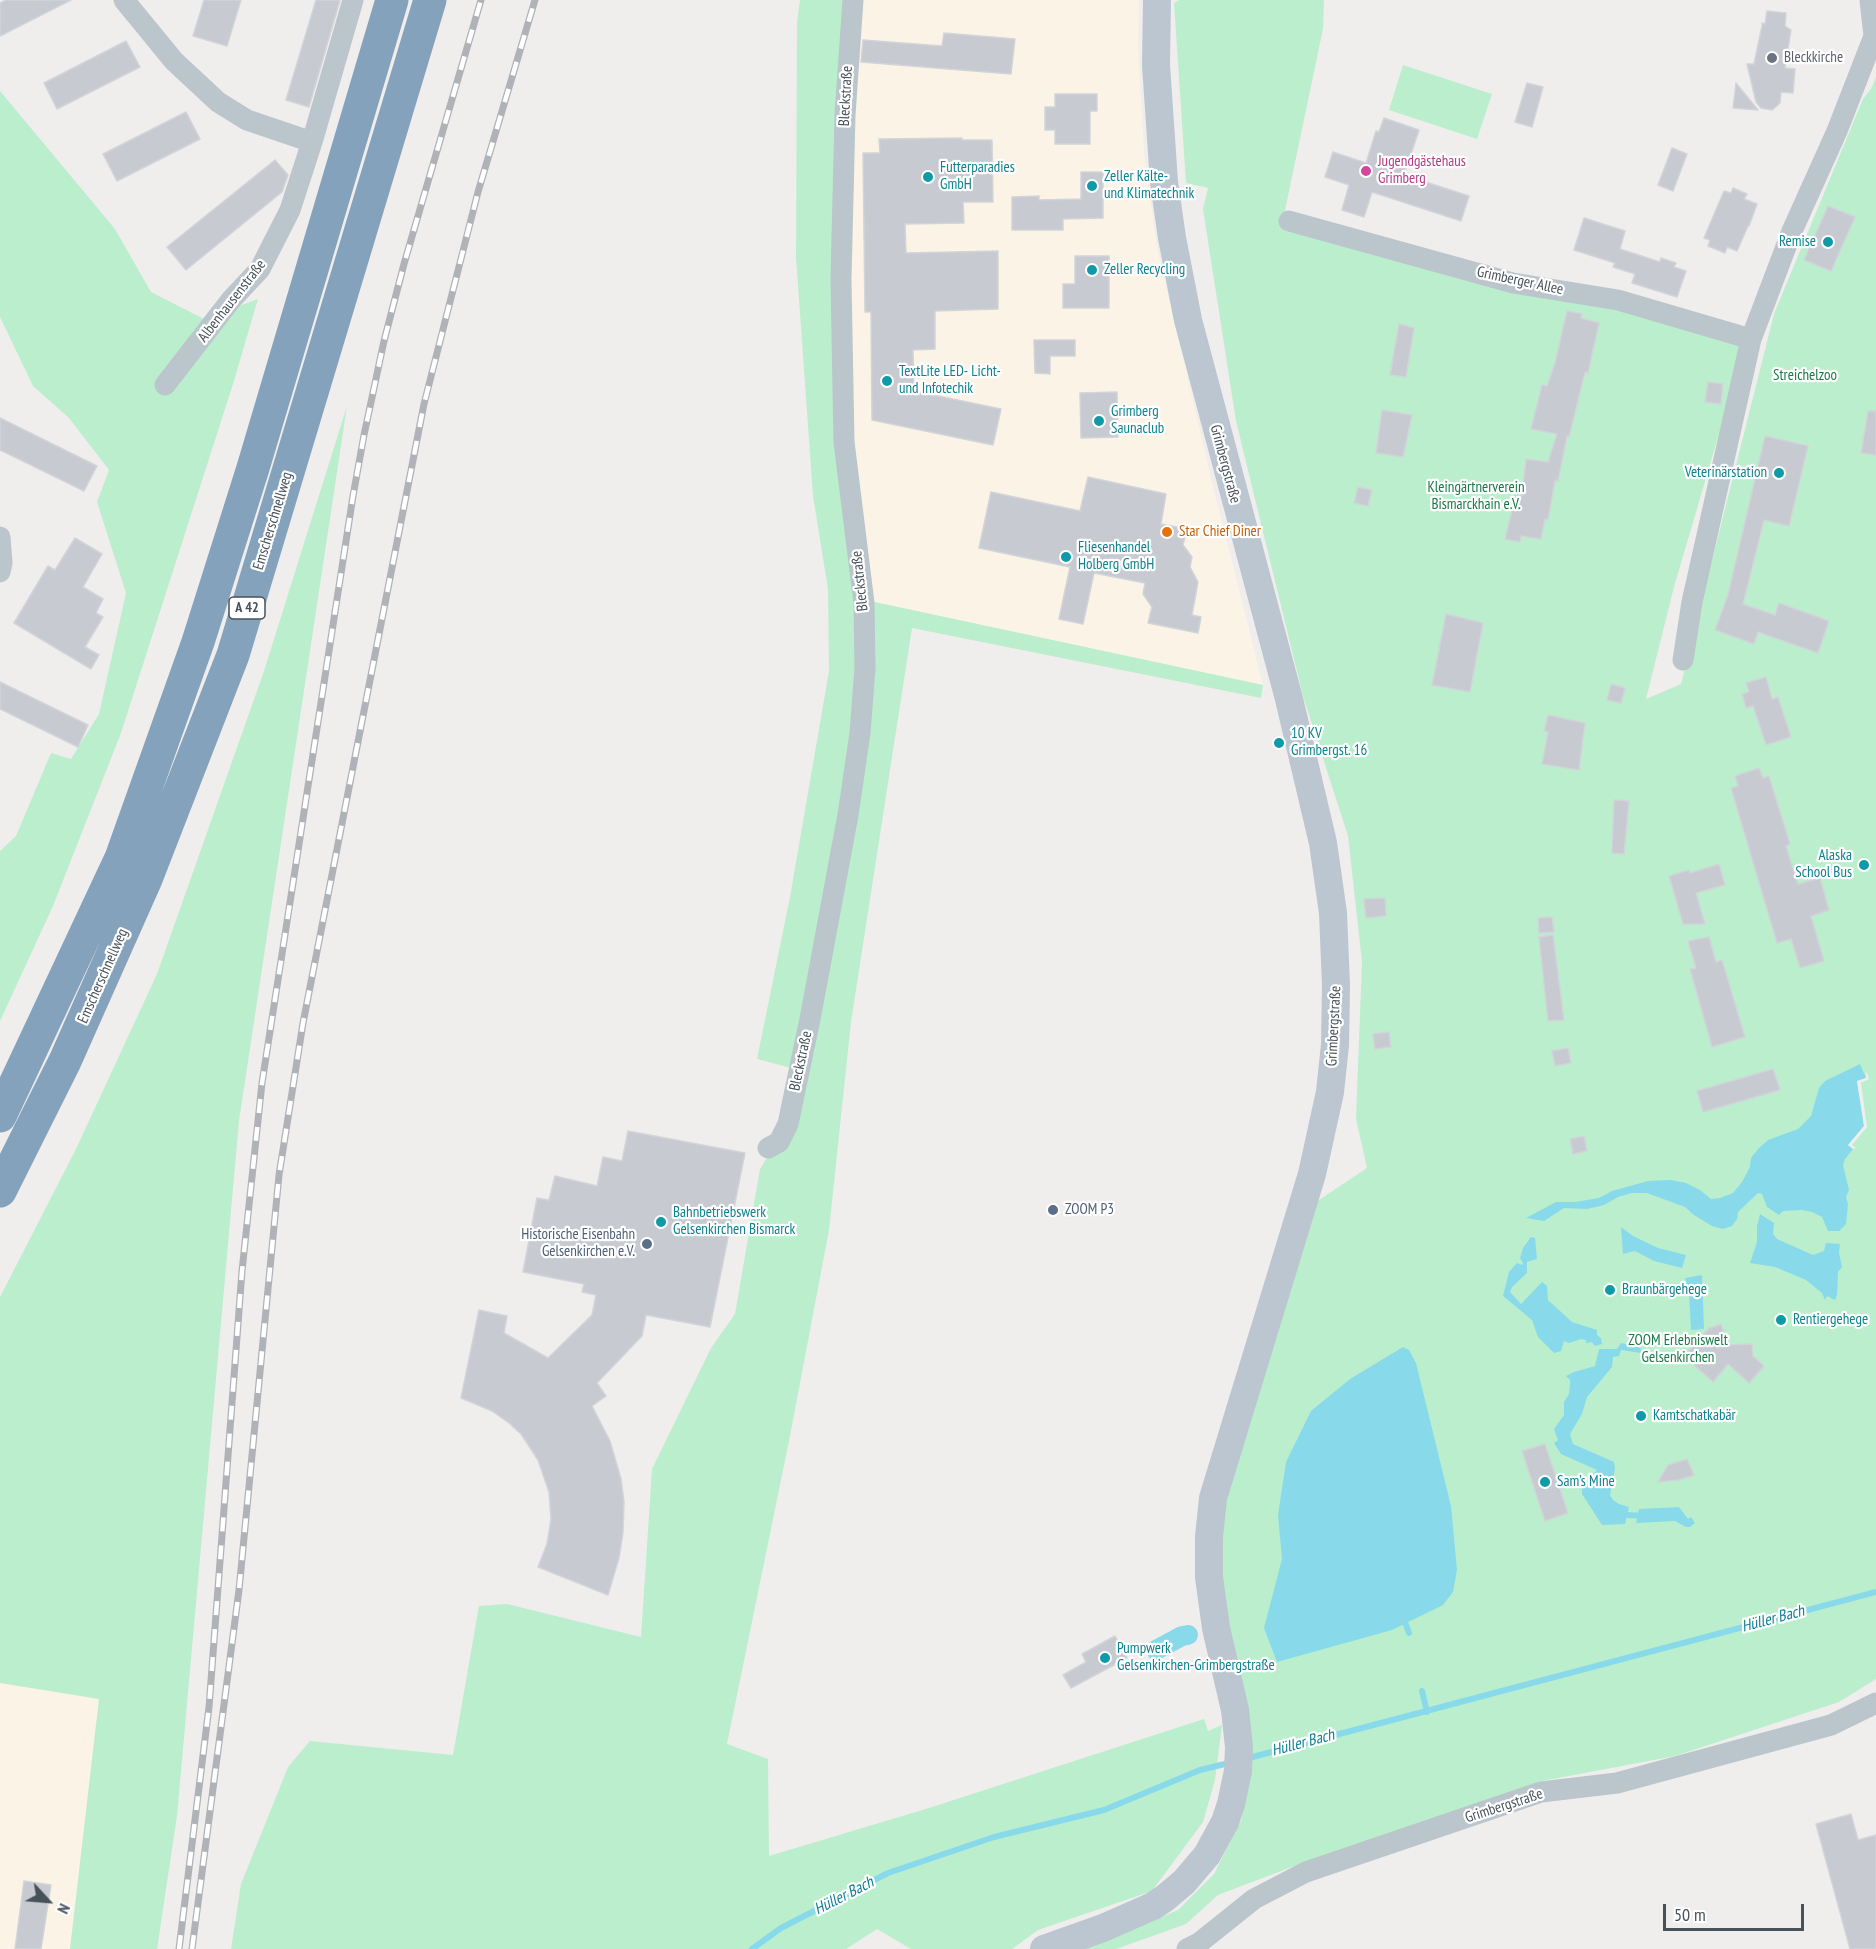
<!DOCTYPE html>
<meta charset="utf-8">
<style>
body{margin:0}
#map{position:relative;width:1876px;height:1949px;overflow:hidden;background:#f0eded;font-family:"PT Sans Narrow",sans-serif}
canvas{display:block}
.north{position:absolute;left:18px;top:1871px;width:60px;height:60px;-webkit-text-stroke:4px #fff;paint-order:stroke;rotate:116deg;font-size:16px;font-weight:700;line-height:24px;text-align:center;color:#46515a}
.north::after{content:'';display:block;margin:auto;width:21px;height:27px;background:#46515a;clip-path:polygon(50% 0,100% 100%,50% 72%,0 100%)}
.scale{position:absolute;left:1663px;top:1904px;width:141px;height:27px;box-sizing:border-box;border:3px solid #46515a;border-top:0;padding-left:8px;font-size:18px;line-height:21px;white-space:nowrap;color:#46515a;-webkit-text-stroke:4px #fff;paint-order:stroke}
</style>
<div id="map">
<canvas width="1876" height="1949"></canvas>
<div class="north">N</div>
<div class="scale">50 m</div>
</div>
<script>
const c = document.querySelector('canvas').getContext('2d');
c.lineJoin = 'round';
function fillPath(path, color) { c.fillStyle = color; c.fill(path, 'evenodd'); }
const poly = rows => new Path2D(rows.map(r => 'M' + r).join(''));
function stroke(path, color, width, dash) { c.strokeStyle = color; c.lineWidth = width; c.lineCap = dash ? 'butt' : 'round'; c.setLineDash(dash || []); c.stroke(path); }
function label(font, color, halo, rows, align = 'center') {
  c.font = font + ' "PT Sans Narrow",sans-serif'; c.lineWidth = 4.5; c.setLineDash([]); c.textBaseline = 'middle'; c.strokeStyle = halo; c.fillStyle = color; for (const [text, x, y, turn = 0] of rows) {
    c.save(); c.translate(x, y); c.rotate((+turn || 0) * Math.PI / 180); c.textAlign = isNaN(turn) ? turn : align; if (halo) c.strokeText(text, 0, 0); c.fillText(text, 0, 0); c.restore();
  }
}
fillPath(poly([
 [857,0,1139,0,1138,48,1144,153,1157,248,1214,491,1263,685,870,601,850,442,846,281],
 [0,1683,99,1698,70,1949,0,1949]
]), '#fbf4e6');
fillPath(poly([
 [800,0,851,0,838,277,870,601,1263,685,1261,698,912,628,851,1022,829,1230,790,1436,727,1744,768,1759,769,1856,929,1808,1204,1719,1208,1731,1222,1725,1215,1780,1203,1822,1152,1891,1038,1930,1012,1949,911,1949,877,1929,846,1949,231,1949,241,1884,288,1767,310,1741,453,1755,479,1606,507,1604,641,1637,652,1469,711,1348,735,1314,760,1169,778,1140,795,1069,757,1059,790,897,829,671,828,589,813,496,796,257,797,23],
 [1179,0,1324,0,1323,29,1284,215,1746,342,1674,587,1646,699,1681,684,1774,314,1863,99,1871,89,1876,77,1876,1679,1839,1702,1675,1756,1542,1781,1289,1868,1218,1895,1186,1924,1116,1949,1084,1949,1178,1910,1214,1874,1242,1818,1238,1805,1219,1577,1221,1497,1313,1204,1367,1168,1356,1119,1362,962,1348,836,1303,696,1236,421,1203,209,1208,188,1186,183,1174,3],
 [1403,65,1492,94,1477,139,1389,110],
 [0,91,115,229,151,292,204,319,258,299,233,384,121,733,53,906,0,1021,0,851,16,836,51,753,71,759,99,714,126,593,97,502,109,470,69,418,33,386,0,317],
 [347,406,239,1121,177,1816,157,1949,70,1949,99,1699,0,1683,0,1297,76,1149,157,974,264,671]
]), '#bbeecd');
fillPath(poly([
 [1860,1064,1866,1078,1857,1081,1864,1126,1848,1145,1853,1149,1845,1159,1843,1165,1849,1190,1846,1197,1848,1204,1846,1224,1839,1231,1828,1231,1822,1217,1812,1212,1802,1210,1783,1211,1779,1215,1767,1207,1762,1194,1758,1193,1738,1212,1737,1219,1732,1226,1723,1229,1712,1226,1694,1215,1685,1207,1647,1193,1632,1193,1618,1197,1604,1205,1587,1209,1564,1208,1544,1221,1526,1218,1556,1202,1575,1202,1599,1198,1612,1191,1648,1181,1671,1180,1686,1183,1700,1190,1711,1199,1720,1198,1733,1193,1742,1182,1750,1167,1751,1158,1759,1148,1768,1140,1798,1129,1811,1116,1819,1088,1825,1081],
 [1760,1214,1774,1223,1773,1234,1777,1239,1813,1255,1824,1251,1826,1243,1840,1244,1839,1253,1842,1267,1838,1272,1837,1295,1835,1300,1827,1296,1825,1300,1822,1293,1806,1280,1775,1267,1750,1263,1757,1242,1757,1226],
 [1621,1227,1633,1236,1658,1248,1686,1255,1682,1268,1654,1261,1635,1251,1623,1254],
 [1531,1237,1535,1238,1537,1259,1527,1262,1527,1273,1512,1287,1510,1292,1521,1304,1542,1282,1547,1286,1548,1300,1572,1322,1597,1330,1597,1335,1601,1338,1602,1344,1595,1346,1592,1342,1586,1343,1586,1340,1581,1339,1569,1343,1564,1341,1561,1351,1554,1353,1538,1337,1532,1320,1503,1296,1509,1272,1517,1263,1522,1265,1523,1263,1520,1258,1523,1248],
 [1702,1275,1704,1329,1691,1330,1689,1293,1685,1278],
 [1621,1343,1637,1346,1641,1349,1641,1353,1621,1350,1619,1356,1613,1357,1612,1367,1587,1397,1582,1414,1570,1434,1573,1444,1614,1462,1615,1469,1610,1495,1613,1500,1619,1504,1629,1507,1625,1524,1602,1525,1582,1494,1582,1488,1597,1470,1561,1454,1554,1443,1558,1440,1554,1429,1564,1415,1564,1402,1569,1394,1570,1385,1570,1380,1566,1376,1574,1372,1595,1366,1599,1349,1617,1349],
 [1403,1347,1409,1350,1416,1363,1451,1506,1457,1570,1453,1592,1443,1605,1392,1630,1277,1662,1264,1628,1282,1559,1278,1515,1286,1462,1311,1411,1350,1379],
 [1679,1507,1688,1519,1691,1517,1695,1523,1690,1527,1686,1527,1675,1521,1636,1523,1639,1509]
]), '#88daeb');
fillPath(poly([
 [1866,1071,1869,1079,1861,1083,1867,1127,1852,1145,1856,1148,1853,1149,1848,1145,1864,1126,1857,1081,1866,1078]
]), '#f0eded');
stroke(poly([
 [1627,1515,1645,1516],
 [1403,1617,1409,1633],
 [1422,1691,1427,1712],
 [1245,1759,1876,1592],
 [752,1949,781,1928,888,1873,994,1837,1104,1810,1200,1770,1229,1763]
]), '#88daeb', 6);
stroke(poly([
 [1156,1650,1182,1636,1188,1635]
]), '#88daeb', 20);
const building = poly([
 [6,0,71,0,0,36,0,3,6,0],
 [204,0,241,0,227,46,193,36,204,0],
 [316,0,340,0,309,107,286,100,316,0],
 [1767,11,1786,13,1785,26,1791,30,1785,68,1795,69,1793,93,1781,92,1780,103,1772,110,1761,108,1756,102,1747,64,1754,64,1762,26,1762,23,1765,24,1767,11],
 [944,33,1015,39,1011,74,861,62,863,40,942,46,944,33],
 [126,41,140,67,57,109,44,83,126,41],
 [1527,83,1543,87,1532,127,1515,122,1527,83],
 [1736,83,1758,110,1733,108,1736,83],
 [1055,94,1097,94,1097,111,1090,111,1090,144,1055,144,1055,130,1045,130,1045,107,1055,107,1055,94],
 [186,112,200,139,117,181,103,154,186,112],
 [1384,118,1419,130,1404,175,1469,196,1461,221,1372,192,1364,217,1342,210,1349,185,1325,177,1333,152,1366,163,1376,131,1379,132,1384,118],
 [962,138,962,140,992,140,993,202,963,202,964,223,905,224,906,253,998,251,998,309,935,311,935,349,913,350,914,391,1001,409,993,445,872,420,871,312,865,312,863,153,880,153,879,139,962,138],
 [1672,148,1687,154,1673,191,1658,185,1672,148],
 [275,160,288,175,282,192,186,270,167,247,275,160],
 [1081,172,1103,172,1103,218,1063,219,1063,230,1012,230,1012,197,1039,196,1039,200,1081,199,1081,172],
 [1733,188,1747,194,1744,199,1757,204,1749,226,1748,226,1737,251,1727,247,1725,253,1708,246,1710,240,1704,238,1724,191,1731,193,1733,188],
 [1828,206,1855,217,1831,271,1804,260,1828,206],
 [1584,218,1625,231,1620,249,1660,262,1661,258,1676,263,1674,267,1686,271,1677,297,1632,283,1635,274,1613,267,1615,263,1574,250,1584,218],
 [1075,256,1109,256,1109,308,1063,308,1063,284,1075,284,1075,256],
 [1567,311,1582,314,1581,318,1599,323,1588,373,1585,372,1569,437,1567,436,1558,481,1555,480,1548,520,1545,519,1541,539,1521,536,1520,542,1505,539,1516,494,1522,496,1526,459,1548,462,1557,434,1531,429,1542,385,1547,386,1555,363,1567,311],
 [1399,324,1414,328,1406,377,1390,375,1399,324],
 [1034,340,1075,340,1075,356,1050,356,1050,374,1035,373,1034,340],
 [1708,382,1723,384,1721,404,1705,402,1708,382],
 [1117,392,1118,437,1081,438,1080,393,1117,392],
 [1382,410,1412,415,1403,457,1376,453,1382,410],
 [1868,411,1876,411,1876,455,1861,453,1868,411],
 [0,418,97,466,84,491,0,450,0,418],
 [1765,436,1808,446,1789,526,1764,520,1743,604,1775,615,1779,603,1829,621,1818,653,1758,632,1754,644,1715,630,1728,595,1765,436],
 [1088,477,1166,494,1161,524,1187,529,1183,545,1192,557,1190,567,1198,582,1192,615,1201,617,1198,633,1148,623,1152,607,1143,594,1145,583,1094,573,1083,624,1059,619,1070,567,979,548,991,492,1080,511,1088,477],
 [1358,487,1372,490,1368,506,1354,503,1358,487],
 [75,538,102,554,83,587,103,599,96,613,103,617,85,647,99,655,91,669,14,623,48,566,55,570,75,538],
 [1446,614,1483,623,1470,692,1432,685,1446,614],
 [1766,677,1772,699,1778,697,1791,737,1766,745,1753,706,1746,708,1742,694,1749,692,1746,683,1766,677],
 [0,682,88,725,78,747,0,709,0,682],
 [1611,684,1625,688,1621,703,1607,700,1611,684],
 [1548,715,1585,723,1579,770,1542,764,1548,732,1544,731,1548,715],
 [1759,768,1763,778,1769,776,1790,844,1786,846,1798,884,1820,878,1829,910,1811,916,1824,961,1800,968,1791,939,1777,943,1731,788,1738,786,1735,776,1759,768],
 [1614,800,1629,801,1624,854,1612,853,1614,800],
 [1719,864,1725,885,1696,893,1705,924,1683,924,1669,876,1689,870,1690,873,1719,864],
 [1385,898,1386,916,1366,918,1364,899,1385,898],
 [1552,917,1554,932,1539,933,1538,918,1552,917],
 [1553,935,1564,1020,1548,1021,1539,937,1553,935],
 [1709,937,1716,962,1722,960,1745,1037,1712,1047,1690,969,1696,968,1688,941,1709,937],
 [1389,1032,1391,1047,1375,1049,1373,1034,1389,1032],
 [1568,1048,1571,1063,1555,1066,1552,1051,1568,1048],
 [1773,1069,1780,1090,1703,1112,1697,1091,1773,1069],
 [628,1131,745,1153,710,1327,646,1315,642,1336,597,1383,606,1396,592,1406,610,1441,621,1479,624,1502,623,1533,619,1558,608,1595,538,1567,547,1544,551,1519,549,1492,538,1460,521,1434,509,1423,492,1411,461,1398,479,1310,507,1316,504,1333,548,1358,592,1315,596,1295,582,1292,584,1284,523,1272,537,1198,549,1200,555,1176,597,1186,603,1157,622,1161,628,1131],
 [1584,1136,1587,1151,1573,1154,1570,1139,1584,1136],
 [1721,1324,1728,1345,1752,1344,1753,1356,1764,1366,1749,1383,1728,1364,1713,1382,1684,1356,1709,1328,1721,1324],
 [1545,1444,1568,1513,1545,1521,1522,1451,1545,1444],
 [1687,1459,1694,1475,1679,1480,1658,1482,1668,1465,1687,1459],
 [1115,1636,1127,1658,1071,1688,1063,1675,1086,1662,1082,1654,1115,1636],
 [1851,1814,1858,1840,1876,1835,1876,1949,1850,1949,1816,1824,1851,1814],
 [24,1881,51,1885,41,1949,15,1949,24,1881]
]);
fillPath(building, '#c7cad0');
stroke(building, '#d1d4d9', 1.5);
stroke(poly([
 [124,0,174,61,218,102,247,120,312,142],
 [1289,221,1513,283,1618,300,1751,339],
 [165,385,231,300,260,269,290,210,312,142,353,0],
 [0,537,2,563,0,572],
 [1683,660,1692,602,1751,339,1792,231,1837,131,1874,36,1870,0],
 [768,1148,779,1142,788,1124,810,1019,848,815,860,733,865,668,864,603,844,442,841,279,845,115,853,0],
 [1187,1949,1199,1943,1254,1899,1306,1872,1541,1792,1617,1783,1831,1725,1876,1703]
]), '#bbc5cc', 21);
stroke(poly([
 [1044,1949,1103,1928,1153,1906,1165,1898,1184,1882,1207,1855,1225,1822,1231,1804,1238,1771,1239,1747,1235,1710,1216,1628,1209,1577,1209,1537,1213,1498,1312,1174,1330,1092,1335,1045,1336,985,1333,913,1323,843,1289,699,1188,320,1172,238,1164,182,1156,65,1157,0]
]), '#bbc6d1', 28);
stroke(poly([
 [0,1116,121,858,198,642,253,468,392,0],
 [0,1191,65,1061,146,879,233,655,430,0]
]), '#85a2bc', 33);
const rail = poly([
 [179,1949,209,1707,242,1271,262,1083,353,496,364,435,384,341,404,264,481,0],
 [192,1949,239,1590,279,1175,303,1023,424,404,478,192,535,0]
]);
stroke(rail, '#afb3b8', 7);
stroke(rail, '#fff', 4.5, [14]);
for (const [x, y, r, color] of [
 [1772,58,6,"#6b7280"],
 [1366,171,6,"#d1479c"],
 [928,177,6,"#0f9aa8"],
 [1092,186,6,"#0f9aa8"],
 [1828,242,6,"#0f9aa8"],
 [1092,270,6,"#0f9aa8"],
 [887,381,6,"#0f9aa8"],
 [1099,421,6,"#0f9aa8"],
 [1779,473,6,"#0f9aa8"],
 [1167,532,6,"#e8710a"],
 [1066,557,6,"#0f9aa8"],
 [1279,743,6,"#0f9aa8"],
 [1864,865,6,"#0f9aa8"],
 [1053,1210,6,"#5c6f8a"],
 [661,1222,6,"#0f9aa8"],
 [647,1244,6,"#5c6f8a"],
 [1610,1290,6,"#0f9aa8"],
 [1781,1320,6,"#0f9aa8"],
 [1641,1416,6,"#0f9aa8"],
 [1545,1482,6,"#0f9aa8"],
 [1105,1658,6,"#0f9aa8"]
]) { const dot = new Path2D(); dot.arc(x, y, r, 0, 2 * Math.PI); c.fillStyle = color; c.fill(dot); stroke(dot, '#fff', 2); }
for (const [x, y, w] of [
 [247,608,36]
]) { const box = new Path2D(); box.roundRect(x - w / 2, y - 11, w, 22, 4.5); c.fillStyle = '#fff'; c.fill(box); stroke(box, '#46515a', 1.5); }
label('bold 14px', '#46515a', null, [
 ["A 42",247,608]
]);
label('15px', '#5b616d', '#fff', [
 ["Bleckkirche",1784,58]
], 'left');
label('15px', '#46515a', '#fff', [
 ["Bleckstraße",846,96,-87],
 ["Grimberger Allee",1520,281,12],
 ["Albenhausenstraße",232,301,-52],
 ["Grimbergstraße",1225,464,75],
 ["Emscherschnellweg",273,521,-73],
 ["Bleckstraße",860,581,-96],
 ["Emscherschnellweg",103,976,-66],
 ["Grimbergstraße",1334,1026,-87],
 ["Bleckstraße",801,1061,-78],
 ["Grimbergstraße",1504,1806,-18]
]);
label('15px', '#b23c85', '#fff', [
 ["Jugendgästehaus",1378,162],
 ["Grimberg",1378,179]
], 'left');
label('15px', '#0d838f', '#fff', [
 ["Futterparadies",940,168],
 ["GmbH",940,185],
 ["Zeller Kälte-",1104,177],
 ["und Klimatechnik",1104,194],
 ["Remise",1816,242,"right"],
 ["Zeller Recycling",1104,270],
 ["TextLite LED- Licht-",899,372],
 ["und Infotechik",899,389],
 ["Grimberg",1111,412],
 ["Saunaclub",1111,429],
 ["Veterinärstation",1767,473,"right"],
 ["Fliesenhandel",1078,548],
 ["Holberg GmbH",1078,565],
 ["10 KV",1291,734],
 ["Grimbergst. 16",1291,751],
 ["Alaska",1852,856,"right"],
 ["School Bus",1852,873,"right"],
 ["Bahnbetriebswerk",673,1213],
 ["Gelsenkirchen Bismarck",673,1230],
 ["Braunbärgehege",1622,1290],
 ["Rentiergehege",1793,1320],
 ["Kamtschatkabär",1653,1416],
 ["Sam’s Mine",1557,1482],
 ["Pumpwerk",1117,1649],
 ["Gelsenkirchen-Grimbergstraße",1117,1666]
], 'left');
label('15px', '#177b45', '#fff', [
 ["Streichelzoo",1805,376],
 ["Kleingärtnerverein",1476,488],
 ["Bismarckhain e.V.",1476,505],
 ["ZOOM Erlebniswelt",1678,1341],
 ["Gelsenkirchen",1678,1358]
]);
label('15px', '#c56008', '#fff', [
 ["Star Chief Diner",1179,532]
], 'left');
label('15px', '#4e5e75', '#fff', [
 ["ZOOM P3",1065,1210],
 ["Historische Eisenbahn",635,1235,"right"],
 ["Gelsenkirchen e.V.",635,1252,"right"]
], 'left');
label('italic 16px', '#0d7f97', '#fff', [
 ["Hüller Bach",1773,1619,-15],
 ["Hüller Bach",1303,1743,-15],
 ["Hüller Bach",844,1896,-27]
]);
</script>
